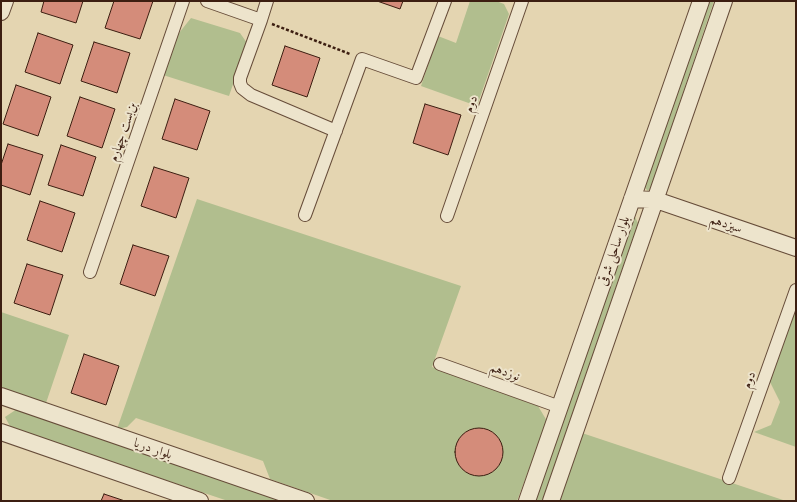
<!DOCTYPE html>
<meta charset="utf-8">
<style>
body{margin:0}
#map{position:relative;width:797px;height:502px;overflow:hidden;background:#e4d5b1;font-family:"Libre Caslon Text",serif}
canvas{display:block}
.frame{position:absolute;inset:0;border:2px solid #3c1e11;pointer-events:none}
</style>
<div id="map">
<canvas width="797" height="502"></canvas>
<div class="frame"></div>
</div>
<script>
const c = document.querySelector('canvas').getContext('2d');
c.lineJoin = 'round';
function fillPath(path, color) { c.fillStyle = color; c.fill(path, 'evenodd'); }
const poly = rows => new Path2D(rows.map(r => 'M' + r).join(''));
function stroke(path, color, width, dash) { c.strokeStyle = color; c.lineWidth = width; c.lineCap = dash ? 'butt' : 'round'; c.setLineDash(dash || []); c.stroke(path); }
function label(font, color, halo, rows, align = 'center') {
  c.font = font + ' "Libre Caslon Text",Amiri,serif'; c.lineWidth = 4; c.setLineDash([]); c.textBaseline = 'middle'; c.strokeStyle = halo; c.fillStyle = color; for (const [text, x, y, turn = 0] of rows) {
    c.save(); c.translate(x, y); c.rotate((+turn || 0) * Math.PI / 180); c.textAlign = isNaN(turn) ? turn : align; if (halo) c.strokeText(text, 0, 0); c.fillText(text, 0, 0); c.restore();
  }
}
fillPath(poly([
 [470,1,496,1,504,4,509,14,477,106,421,86,438,36,456,43],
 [706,1,714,1,651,187,648,191,644,187],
 [191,18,240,33,247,43,229,96,163,75,179,33],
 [197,199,461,286,432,367,538,406,547,421,517,501,333,501,270,479,263,461,136,418,127,427,117,429],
 [635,217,638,223,542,501,533,501,631,221],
 [796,309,796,447,754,432,771,425,780,402,770,382],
 [1,312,69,335,46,403,1,388],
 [17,409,288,501,228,501,11,428,5,417],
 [582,433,786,501,559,501]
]), '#b1be8e');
const building = poly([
 [44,1,83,1,76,23,41,12,44,1],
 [114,1,153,1,140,39,105,28,114,1],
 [377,1,403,1,400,9,377,1],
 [38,33,73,45,60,84,25,72,38,33],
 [94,42,130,53,117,93,81,81,94,42],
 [285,46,320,58,307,97,272,85,285,46],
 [16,85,51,97,38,136,3,124,16,85],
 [80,97,115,109,102,148,67,136,80,97],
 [175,99,210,111,197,150,162,139,175,99],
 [425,104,461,115,448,155,413,143,425,104],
 [8,144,43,155,30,195,1,185,1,165,8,144],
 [61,145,96,157,83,196,48,185,61,145],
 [154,167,189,178,176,218,141,206,154,167],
 [40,201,75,213,62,252,27,240,40,201],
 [133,245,169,256,155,296,120,284,133,245],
 [27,264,63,275,50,315,14,303,27,264],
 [84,354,119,366,106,405,71,393,84,354],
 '455 452a24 24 0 1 1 48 0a24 24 0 1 1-48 0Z',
 [104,494,125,501,101,501,104,494]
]);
fillPath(building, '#d48c7a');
stroke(building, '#3c1e11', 1);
const minor = poly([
 [207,1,261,20,267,1],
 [261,20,240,78,240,83,242,88,251,95,336,131],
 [305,215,362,59,416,78,445,1],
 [447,216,522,1],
 [90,272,183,1],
 [440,364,560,407],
 [729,478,796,290]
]);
const tertiary = poly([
 [1,12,5,1],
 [632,199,656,200,796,248],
 [1,396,306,501],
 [1,432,200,501],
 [527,501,701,1],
 [551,501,724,1]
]);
stroke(minor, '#664c39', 14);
stroke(tertiary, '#664c39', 18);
stroke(poly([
 [272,24,350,54]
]), '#3c1e11', 2.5, [3, 2]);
stroke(minor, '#ede4cc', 12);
stroke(tertiary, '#ede4cc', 16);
label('13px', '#3c1e11', '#ede4cc', [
 ["دوم",471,104,-71],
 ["بن‌بست چهارم",123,132,-71],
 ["سیزدهم",726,224,19],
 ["بلوار ساحلی شرقی",614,251,-71],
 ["نوزدهم",505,372,20],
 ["دوم",749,380,-70],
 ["بلوار دریا",153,449,19]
]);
</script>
